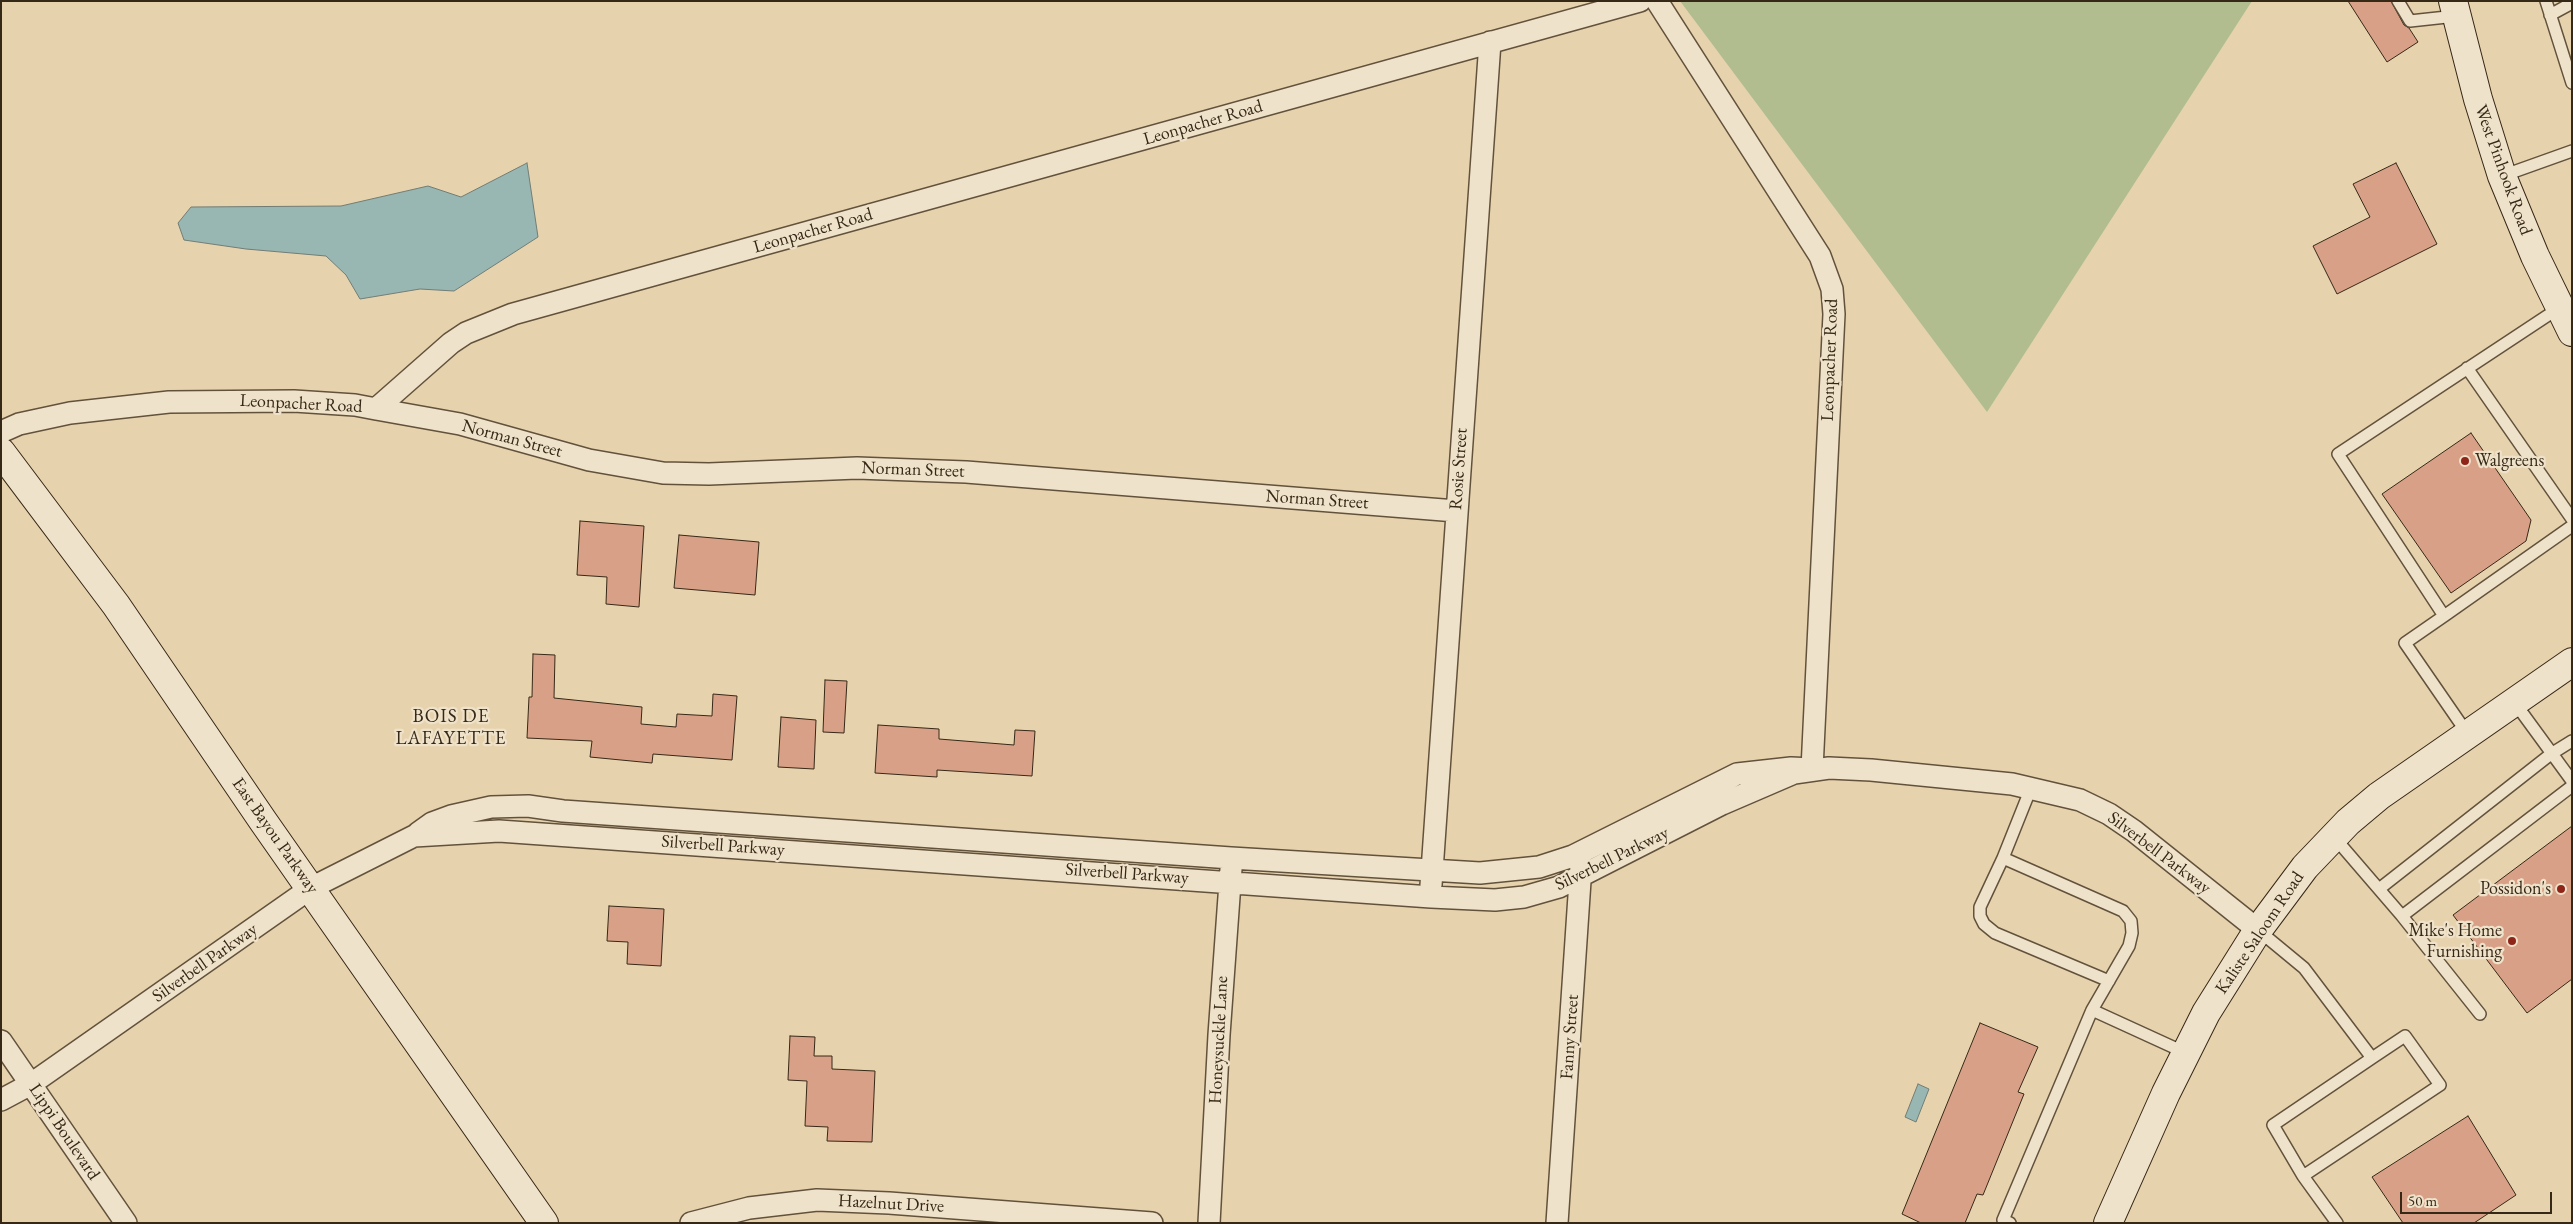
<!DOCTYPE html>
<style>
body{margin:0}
#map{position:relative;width:2573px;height:1224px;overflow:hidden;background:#e7d2ae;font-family:"EB Garamond",serif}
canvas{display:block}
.frame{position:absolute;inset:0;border:2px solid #362816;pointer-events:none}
.scale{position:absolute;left:2400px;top:1192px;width:152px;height:22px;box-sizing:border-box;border:2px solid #362816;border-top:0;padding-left:6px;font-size:15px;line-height:18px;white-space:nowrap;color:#362816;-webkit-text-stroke:4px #efe2ca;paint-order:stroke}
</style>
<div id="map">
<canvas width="2573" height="1224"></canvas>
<div class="frame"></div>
<div class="scale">50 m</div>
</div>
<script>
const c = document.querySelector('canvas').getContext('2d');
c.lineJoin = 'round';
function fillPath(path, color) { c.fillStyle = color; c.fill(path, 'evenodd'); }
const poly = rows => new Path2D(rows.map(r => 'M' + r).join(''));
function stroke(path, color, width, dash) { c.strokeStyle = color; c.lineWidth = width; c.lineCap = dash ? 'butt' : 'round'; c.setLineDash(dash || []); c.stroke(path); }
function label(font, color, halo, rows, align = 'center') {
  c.font = font + ' "EB Garamond",serif'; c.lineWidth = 4.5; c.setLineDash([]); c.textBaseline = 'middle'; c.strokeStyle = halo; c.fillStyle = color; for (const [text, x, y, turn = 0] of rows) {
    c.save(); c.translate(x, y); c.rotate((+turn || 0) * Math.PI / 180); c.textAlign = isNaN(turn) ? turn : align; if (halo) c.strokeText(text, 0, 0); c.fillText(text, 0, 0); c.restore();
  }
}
fillPath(poly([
 [1680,1,2252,1,1987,412]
]), '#b1bd8e');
const water = poly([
 [527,163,538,237,454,291,420,289,360,299,346,275,326,256,246,249,184,240,178,223,191,207,341,206,428,186,461,197,527,163],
 [1918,1084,1929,1089,1916,1122,1905,1117,1918,1084]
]);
fillPath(water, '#98b6b2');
stroke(water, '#717d74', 1);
const building = poly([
 [2348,1,2391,1,2404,25,2409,28,2418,42,2387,62,2348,1],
 [2396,163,2437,244,2337,294,2313,246,2370,217,2353,184,2396,163],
 [2471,433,2531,520,2526,541,2451,593,2382,494,2471,433],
 [580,521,644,526,639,607,606,604,607,577,577,575,580,521],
 [679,535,759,542,755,595,674,588,679,535],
 [533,654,555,655,554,698,642,707,641,724,676,727,677,714,712,716,713,694,737,696,732,760,653,754,652,763,590,757,592,741,527,738,529,697,532,697,533,654],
 [825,680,847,681,844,733,823,732,825,680],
 [781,717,816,720,814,769,778,767,781,717],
 [878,725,939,729,939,739,1014,745,1015,730,1035,731,1032,776,937,770,937,777,875,773,878,725],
 [2572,826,2572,979,2527,1013,2453,915,2572,826],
 [609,906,664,909,661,966,627,964,628,942,607,941,609,906],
 [1980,1023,2038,1047,2018,1092,2024,1094,1983,1195,1977,1194,1965,1223,1921,1223,1902,1214,1980,1023],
 [790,1036,815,1037,814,1056,832,1056,832,1069,875,1071,872,1142,827,1141,828,1127,805,1126,807,1081,788,1080,790,1036],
 [2468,1116,2516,1195,2474,1223,2403,1223,2372,1177,2468,1116]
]);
fillPath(building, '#d8a187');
stroke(building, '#362816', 1);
const lane = poly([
 [2398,1,2410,21,2456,16],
 [2546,1,2572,83],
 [2550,15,2572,3],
 [2502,176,2572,151],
 [2467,368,2572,519],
 [2444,616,2572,526],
 [2515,703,2572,781],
 [2467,733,2405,643,2444,616,2338,454,2559,308],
 [2031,788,2003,858,2123,911,2131,921,2132,933,2129,946,2092,1010],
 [2334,837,2402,916,2572,786],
 [2003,858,1980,907,1980,916,1984,924,1995,933,2109,981],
 [2379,889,2551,754,2572,741],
 [2402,916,2480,1014],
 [2258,930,2304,968,2372,1058,2405,1036,2440,1085,2303,1176,2337,1223],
 [2303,1176,2273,1125,2372,1058],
 [2010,1223,2003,1220,2092,1010,2186,1053]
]);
const street = poly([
 [376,409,460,424,589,460,663,473,709,474,857,468,966,472,1456,511],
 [1,432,19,424,70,413,169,402,294,401,355,405,376,409,451,343,466,333,513,314,1640,1],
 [418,833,432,823,451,816,491,807,528,806,563,811,1231,858,1480,873,1539,867,1573,856,1737,774,1791,768,1812,769,1834,314,1832,289,1820,256,1657,1],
 [1431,885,1490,42],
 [1,1041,126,1223],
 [1,1100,31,1084,311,888,414,836,499,831,1431,897,1495,900,1524,897,1559,887,1722,804,1794,773,1829,768,1871,770,2012,784,2080,800,2109,814,2134,831,2258,930],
 [691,1223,749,1208,817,1200,889,1203,1152,1223],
 [1209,1223,1219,1035,1231,869],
 [1557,1223,1581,866]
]);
const secondary = poly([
 [2453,1,2478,99,2502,176,2535,256,2572,332],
 [1,452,116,605,263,821,544,1223],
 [2108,1223,2166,1093,2206,1013,2258,930,2305,867,2348,822,2379,796,2572,662]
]);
stroke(lane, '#62523c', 14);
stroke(street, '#62523c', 24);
stroke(secondary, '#362816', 30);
stroke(lane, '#efe2ca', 11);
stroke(street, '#efe2ca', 21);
stroke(secondary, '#efe2ca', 28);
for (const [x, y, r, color] of [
 [2465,461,5,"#8f2418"],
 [2561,889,5,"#8f2418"],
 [2512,941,5,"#8f2418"]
]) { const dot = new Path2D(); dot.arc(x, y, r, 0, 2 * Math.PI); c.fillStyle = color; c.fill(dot); stroke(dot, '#efe2ca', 2); }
label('18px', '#362816', '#efe2ca', [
 ["Leonpacher Road",1203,123,-16],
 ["West Pinhook Road",2503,170,70],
 ["Leonpacher Road",813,231,-16],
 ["Leonpacher Road",1830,360,-88],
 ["Leonpacher Road",301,404,3],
 ["Norman Street",512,439,15],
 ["Rosie Street",1459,469,-86],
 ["Norman Street",913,470,2],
 ["Norman Street",1317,500,4],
 ["East Bayou Parkway",275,836,55],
 ["Silverbell Parkway",723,846,4],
 ["Silverbell Parkway",2159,853,37],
 ["Silverbell Parkway",1612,859,-26],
 ["Silverbell Parkway",1127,874,4],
 ["Kaliste Saloom Road",2260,933,-56],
 ["Silverbell Parkway",205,963,-35],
 ["Fanny Street",1570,1037,-86],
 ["Honeysuckle Lane",1219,1040,-87],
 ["Lippi Boulevard",64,1132,56],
 ["Hazelnut Drive",891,1204,3]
]);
label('18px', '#362816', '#efe2ca', [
 ["Walgreens",2475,461,"left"],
 ["Possidon's",2551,889],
 ["Mike's Home",2502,931],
 ["Furnishing",2502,952]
], 'right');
c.letterSpacing = '1px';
label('19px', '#362816', '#efe2ca', [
 ["BOIS DE",451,717],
 ["LAFAYETTE",451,739]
]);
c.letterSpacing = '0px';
</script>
